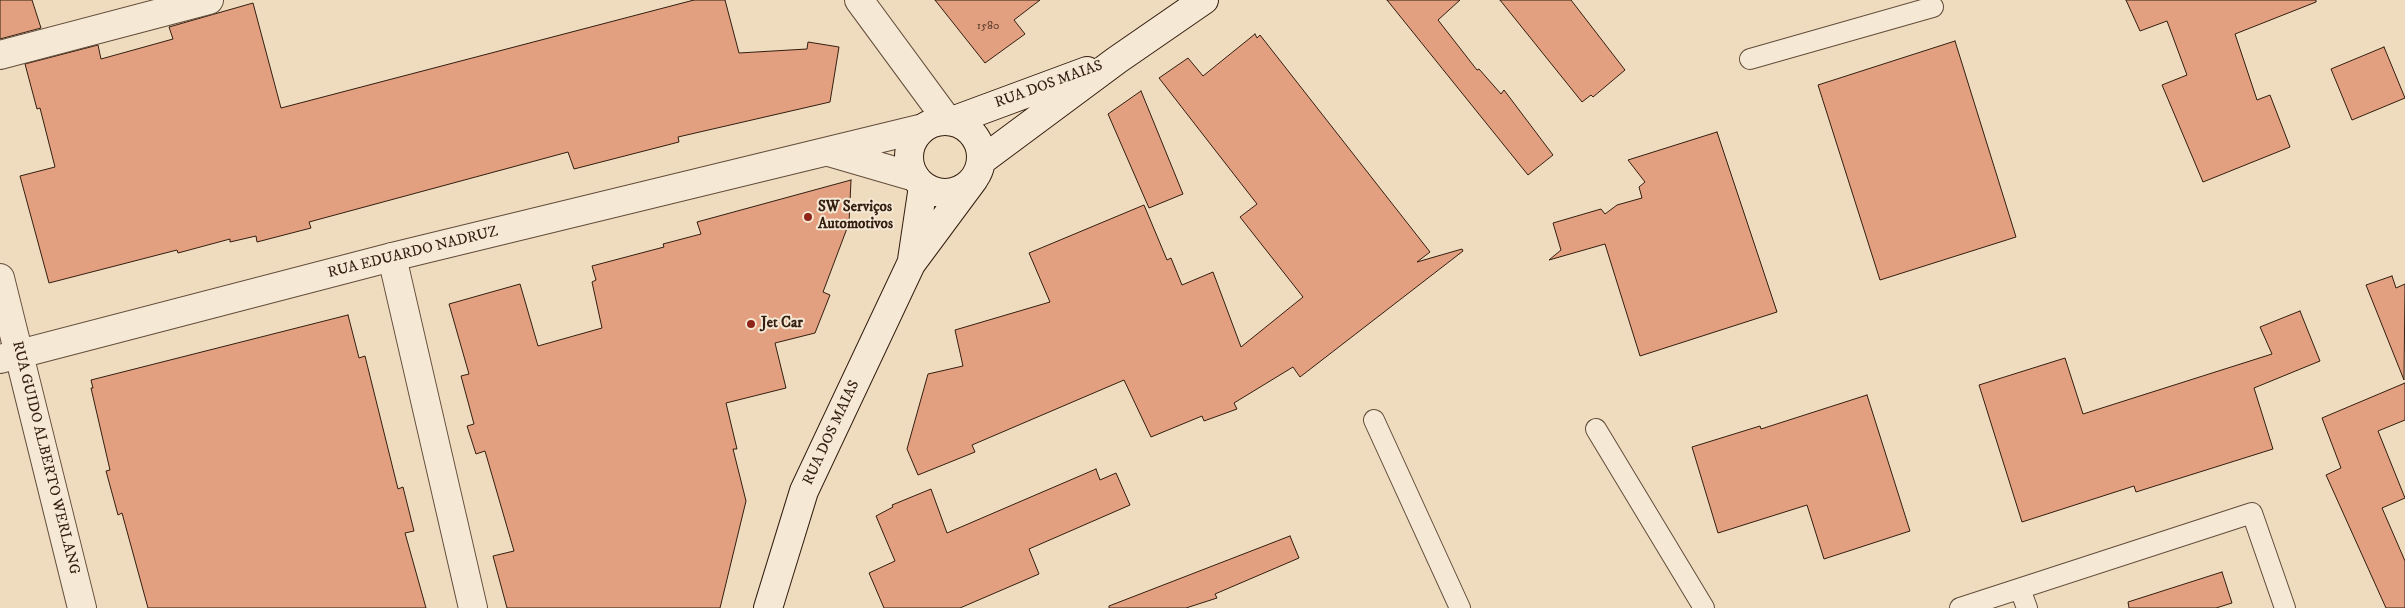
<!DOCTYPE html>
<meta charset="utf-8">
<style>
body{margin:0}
canvas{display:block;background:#efdbbd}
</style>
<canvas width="2405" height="608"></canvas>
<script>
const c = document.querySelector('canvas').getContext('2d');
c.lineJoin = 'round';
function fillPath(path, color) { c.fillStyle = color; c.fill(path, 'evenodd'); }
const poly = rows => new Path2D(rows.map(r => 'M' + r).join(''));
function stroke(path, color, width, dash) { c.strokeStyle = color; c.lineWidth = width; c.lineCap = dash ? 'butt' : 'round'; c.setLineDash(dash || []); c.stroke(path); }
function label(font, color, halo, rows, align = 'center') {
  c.font = font + ' "IM FELL DW Pica",serif'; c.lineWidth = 4; c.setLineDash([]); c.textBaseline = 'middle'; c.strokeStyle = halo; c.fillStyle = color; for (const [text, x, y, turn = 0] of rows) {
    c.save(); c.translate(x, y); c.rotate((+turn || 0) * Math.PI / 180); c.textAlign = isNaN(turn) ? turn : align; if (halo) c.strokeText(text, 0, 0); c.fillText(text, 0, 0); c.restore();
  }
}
const building = poly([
 [0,0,32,0,41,28,0,39,0,0],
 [694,0,725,0,739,53,807,49,808,42,839,47,830,102,678,137,679,142,574,169,568,152,309,222,311,228,257,242,256,236,230,242,230,239,178,253,177,250,49,283,20,176,55,167,40,108,37,109,25,64,98,45,101,59,173,39,169,27,253,3,281,108,694,0],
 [935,0,1040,0,1014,20,1025,34,985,63,935,0],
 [1387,0,1460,0,1438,20,1477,70,1479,69,1501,94,1504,90,1553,155,1528,175,1387,0],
 [1500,0,1571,0,1625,70,1593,97,1591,95,1582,102,1500,0],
 [2126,0,2316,0,2316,2,2235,34,2257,100,2270,95,2290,147,2203,182,2162,85,2187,75,2167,21,2140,31,2126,0],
 [1255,34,1257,38,1260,35,1430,252,1417,262,1462,249,1463,251,1300,377,1293,367,1234,403,1237,409,1204,421,1202,416,1151,437,1124,380,972,445,975,452,918,475,907,449,928,374,963,366,955,330,1050,302,1029,253,1144,205,1167,260,1171,258,1182,285,1213,272,1241,347,1303,297,1240,217,1257,204,1159,78,1188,58,1203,76,1255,34],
 [1955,41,2016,237,1880,280,1818,85,1955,41],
 [2384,47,2405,98,2352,120,2331,69,2384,47],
 [1141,91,1183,194,1149,208,1108,114,1141,91],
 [1717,132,1777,312,1640,356,1605,244,1549,260,1561,250,1553,223,1601,209,1605,214,1617,205,1642,198,1639,187,1645,182,1628,160,1717,132],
 [851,180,849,223,823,292,830,295,815,333,775,343,786,388,726,403,737,449,733,449,746,501,720,608,507,608,493,556,514,551,485,451,476,454,467,426,474,424,461,376,469,374,449,304,520,284,538,346,602,328,592,282,596,280,592,266,664,247,663,244,701,234,697,222,851,180],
 [2392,276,2396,288,2405,284,2404,380,2366,285,2392,276],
 [2300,311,2320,361,2254,388,2273,449,2136,492,2134,486,2022,522,1979,385,2065,358,2083,414,2272,354,2260,327,2300,311],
 [348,315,359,358,365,356,398,489,403,487,414,531,405,533,426,608,148,608,122,513,118,515,106,471,110,470,91,388,93,388,91,380,348,315],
 [2405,383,2405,420,2378,431,2405,498,2382,508,2405,561,2405,608,2386,608,2326,475,2341,468,2322,418,2405,383],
 [1867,395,1910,531,1824,559,1807,505,1718,533,1692,447,1760,426,1761,429,1867,395],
 [1096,469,1100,480,1116,473,1130,505,1029,549,1039,574,960,608,884,608,869,573,895,561,876,516,893,507,892,505,931,489,947,533,1096,469],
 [1290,536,1299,558,1215,594,1217,598,1186,608,1109,608,1109,606,1290,536],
 [2222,572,2232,603,2216,608,2129,608,2128,602,2222,572]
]);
fillPath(building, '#e2a080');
stroke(building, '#331e10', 1);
const service = poly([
 [1750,59,1933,7],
 [1374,420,1460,608],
 [1596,429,1704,608],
 [2020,589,2027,608],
 [1960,608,2252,513,2285,608]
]);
const minor = poly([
 [859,0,948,121],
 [0,55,209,0],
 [392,257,473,608],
 [0,278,82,608]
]);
const tertiary = poly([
 [829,152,915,177],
 [0,359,392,257,923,128]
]);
const secondary = poly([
 [952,121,1087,71],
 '909 157a36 36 0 1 1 72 0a36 36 0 1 1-72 0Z',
 [981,161,1117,60,1204,0],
 [912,260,923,186],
 [768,608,804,491,911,264,974,179]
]);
stroke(service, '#624d3b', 22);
stroke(minor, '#624d3b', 30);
stroke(tertiary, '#624d3b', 30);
stroke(secondary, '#331e10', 30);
stroke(service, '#f5e8d4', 20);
stroke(minor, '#f5e8d4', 28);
stroke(tertiary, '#f5e8d4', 28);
stroke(secondary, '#f5e8d4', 28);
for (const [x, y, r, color] of [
 [808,217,5,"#8f2418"],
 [751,324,5,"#8f2418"]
]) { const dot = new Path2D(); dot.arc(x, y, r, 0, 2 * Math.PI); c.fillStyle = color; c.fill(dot); stroke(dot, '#f5e8d4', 2); }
label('12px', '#5f3e2c', null, [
 ["1580",988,27]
]);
label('15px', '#331e10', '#f5e8d4', [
 ["RUA DOS MAIAS",1049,85,-20],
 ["RUA EDUARDO NADRUZ",413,253,-14],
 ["RUA DOS MAIAS",832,433,-65],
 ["RUA GUIDO ALBERTO WERLANG",45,458,76]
]);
label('bold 15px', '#331e10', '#f5e8d4', [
 ["SW Serviços",818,208],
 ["Automotivos",818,225],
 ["Jet Car",761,324]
], 'left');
</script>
